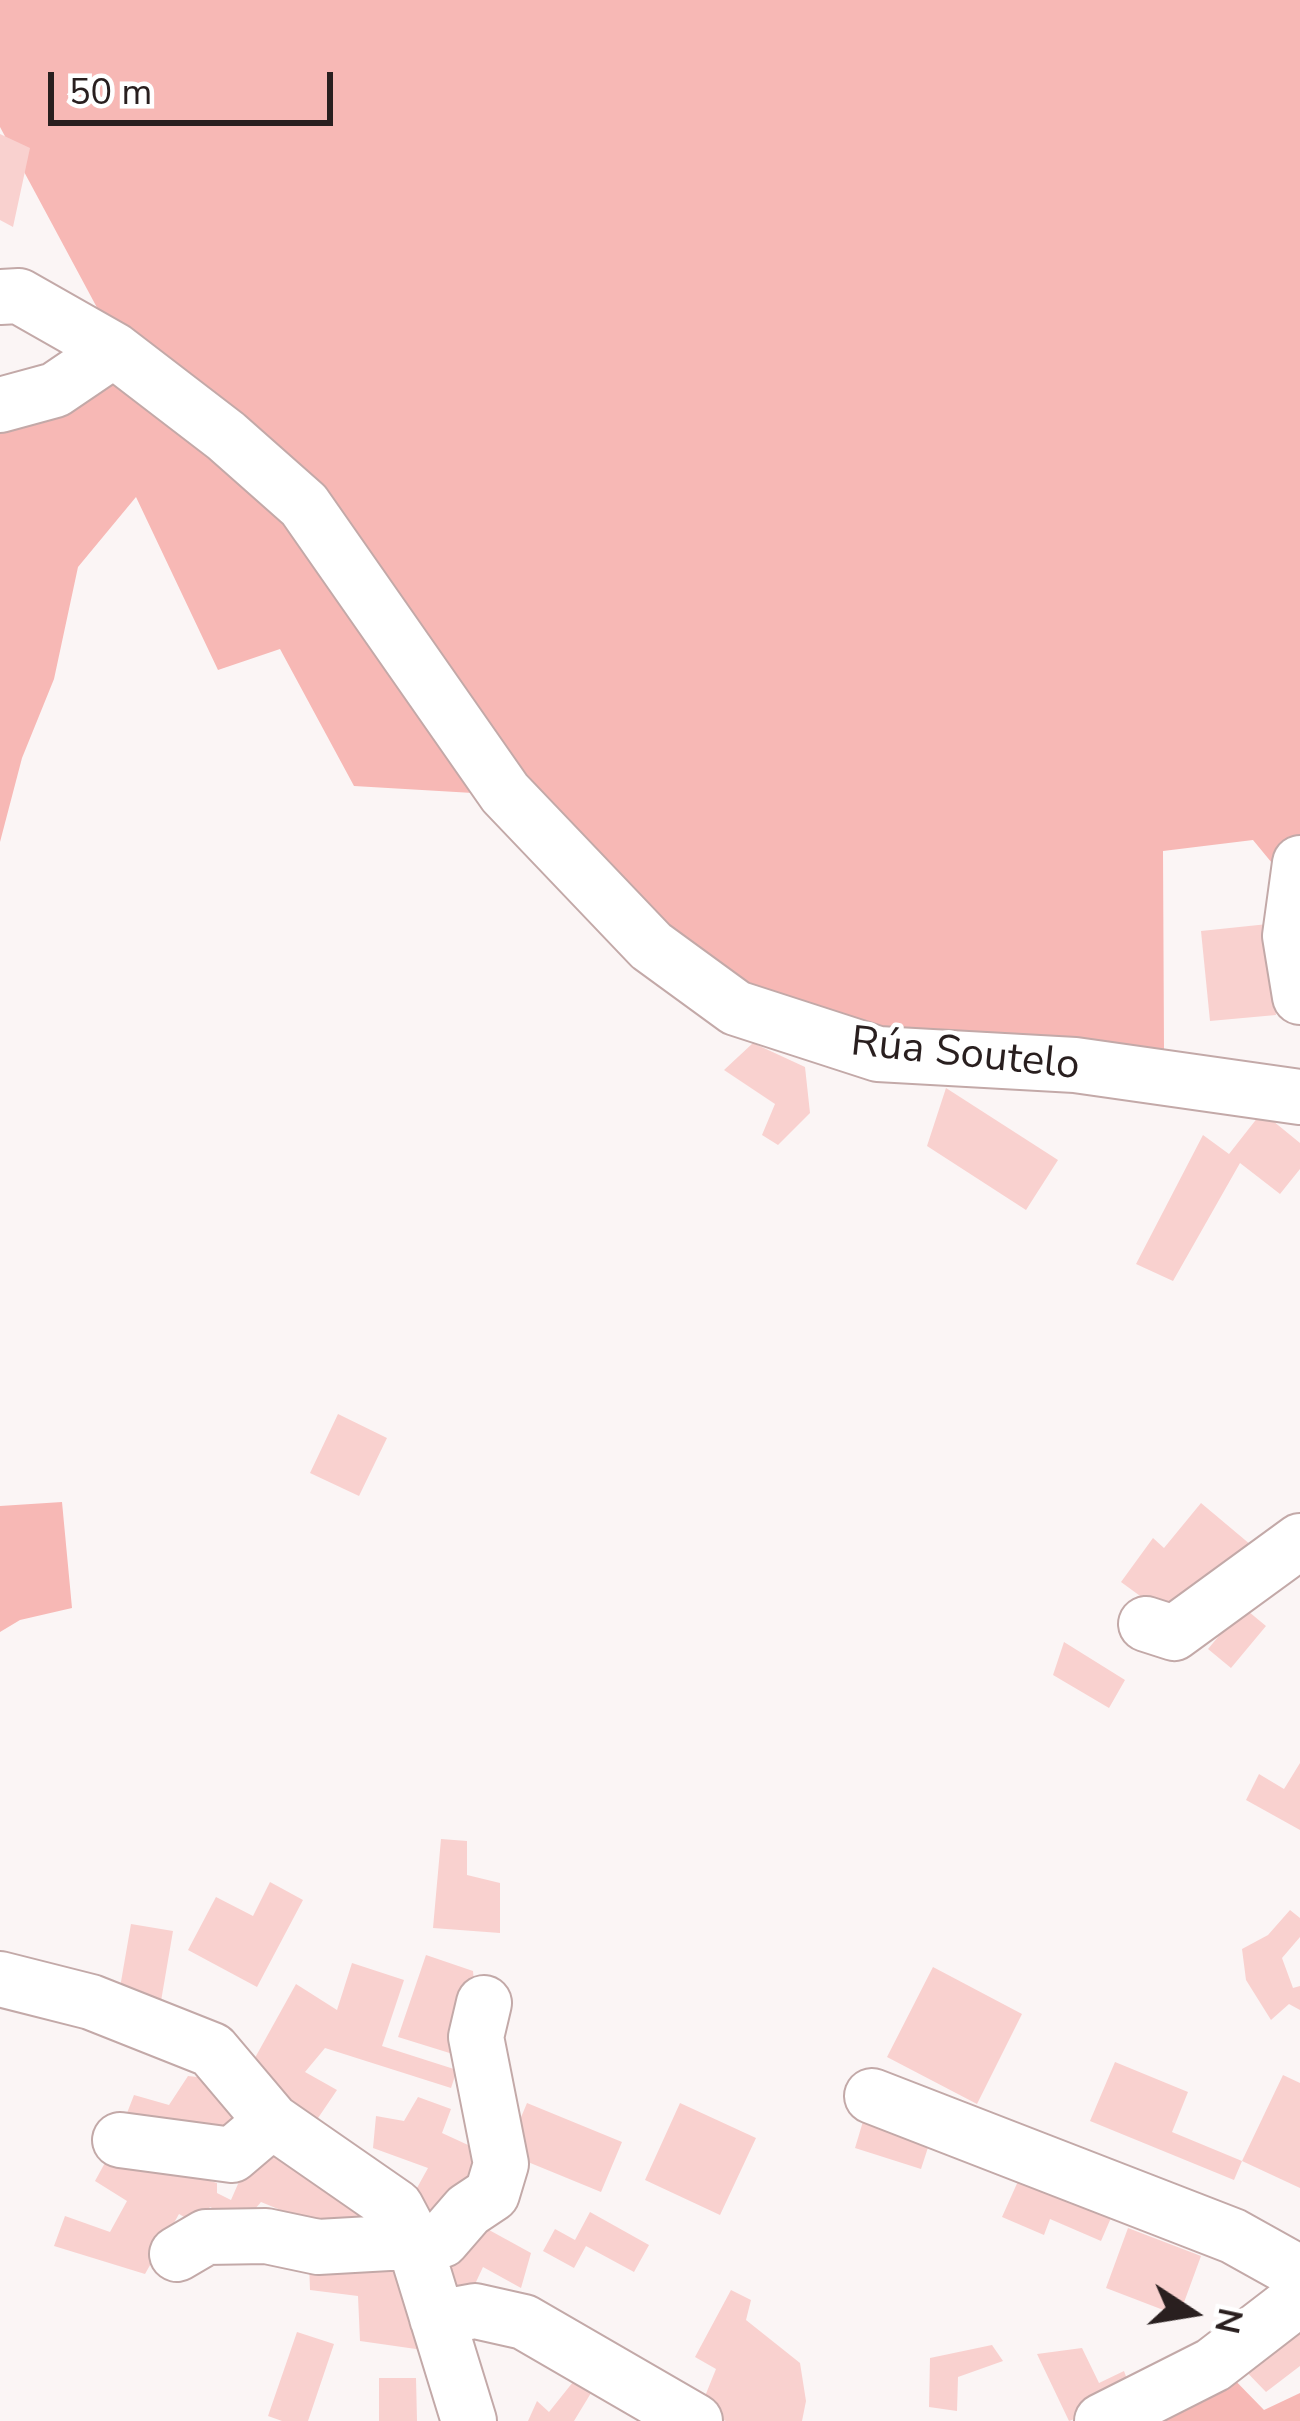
<!DOCTYPE html>
<meta charset="utf-8">
<style>
body{margin:0}
#map{position:relative;width:1300px;height:2421px;overflow:hidden;background:#fbf5f5;font-family:"Nunito Sans",sans-serif}
canvas{display:block}
.north{position:absolute;left:1132px;top:2253px;width:120px;height:120px;-webkit-text-stroke:9px #fff;paint-order:stroke;rotate:102deg;font-size:33px;font-weight:700;line-height:48px;text-align:center;color:#291f1f}
.north::after{content:'';display:block;margin:auto;width:42px;height:54px;background:#291f1f;clip-path:polygon(50% 0,100% 100%,50% 72%,0 100%)}
.scale{position:absolute;left:48px;top:72px;width:285px;height:54px;box-sizing:border-box;border:6px solid #291f1f;border-top:0;padding-left:15px;font-size:36px;line-height:42px;white-space:nowrap;color:#291f1f;-webkit-text-stroke:9px #fff;paint-order:stroke}
</style>
<div id="map">
<canvas width="1300" height="2421"></canvas>
<div class="north">N</div>
<div class="scale">50 m</div>
</div>
<script>
const c = document.querySelector('canvas').getContext('2d');
c.lineJoin = 'round';
function fillPath(path, color) { c.fillStyle = color; c.fill(path, 'evenodd'); }
const poly = rows => new Path2D(rows.map(r => 'M' + r).join(''));
function stroke(path, color, width, dash) { c.strokeStyle = color; c.lineWidth = width; c.lineCap = dash ? 'butt' : 'round'; c.setLineDash(dash || []); c.stroke(path); }
function label(font, color, halo, rows, align = 'center') {
  c.font = font + ' "Nunito Sans",sans-serif'; c.lineWidth = 9; c.setLineDash([]); c.textBaseline = 'middle'; c.strokeStyle = halo; c.fillStyle = color; for (const [text, x, y, turn = 0] of rows) {
    c.save(); c.translate(x, y); c.rotate((+turn || 0) * Math.PI / 180); c.textAlign = isNaN(turn) ? turn : align; if (halo) c.strokeText(text, 0, 0); c.fillText(text, 0, 0); c.restore();
  }
}
fillPath(poly([
 [0,0,1300,0,1300,897,1253,840,1163,851,1164,1050,900,1054,736,1008,507,795,354,786,280,649,218,670,136,497,78,567,54,679,22,758,0,842,0,405,116,343,0,127],
 [62,1502,72,1608,20,1620,0,1632,0,1506],
 [1226,2371,1264,2410,1300,2393,1300,2421,1127,2421]
]), '#f7b8b5');
fillPath(poly([
 [0,134,30,148,13,227,0,220],
 [1268,924,1276,1015,1210,1021,1201,931],
 [753,1043,805,1067,810,1113,778,1145,762,1135,775,1104,724,1070],
 [946,1088,1058,1160,1026,1210,927,1146],
 [1262,1112,1300,1143,1300,1169,1280,1194,1240,1163,1173,1281,1136,1264,1203,1135,1229,1154],
 [338,1414,387,1438,359,1496,310,1473],
 [1201,1503,1251,1545,1216,1588,1205,1577,1173,1620,1121,1582,1153,1538,1164,1548],
 [1243,1607,1266,1626,1231,1668,1208,1649],
 [1064,1642,1125,1680,1109,1708,1053,1675],
 [1300,1763,1300,1830,1246,1800,1259,1774,1284,1789],
 [441,1839,467,1841,467,1875,500,1883,500,1933,433,1928],
 [270,1882,303,1900,257,1987,188,1950,216,1897,253,1916],
 [1290,1910,1300,1918,1300,1937,1282,1958,1293,1988,1300,1986,1300,2010,1289,2004,1271,2020,1246,1980,1242,1949,1268,1935],
 [131,1924,173,1931,160,2007,118,1999],
 [426,1955,473,1971,475,1993,456,2055,398,2037],
 [352,1963,404,1980,382,2046,457,2070,451,2088,325,2048,305,2072,337,2090,316,2121,356,2175,251,2065,296,1984,337,2010],
 [933,1967,1022,2014,977,2104,887,2057],
 [1115,2062,1188,2092,1172,2132,1242,2161,1234,2180,1090,2121],
 [1283,2075,1300,2083,1300,2188,1242,2161],
 [188,2076,206,2078,253,2115,234,2144,122,2126,134,2095,169,2105],
 [418,2097,451,2109,442,2133,492,2156,441,2226,407,2206,428,2168,373,2148,376,2116,404,2121],
 [527,2103,622,2142,601,2192,506,2153],
 [680,2103,756,2138,720,2215,645,2180],
 [867,2108,934,2129,921,2169,855,2148],
 [272,2145,376,2206,364,2229,332,2231,261,2202,243,2223,210,2207,196,2224,179,2214,145,2274,54,2246,65,2216,110,2232,127,2201,95,2181,112,2150,217,2183,217,2193,231,2200,248,2161],
 [1019,2179,1117,2204,1101,2241,1050,2219,1044,2235,1002,2217],
 [590,2212,649,2245,634,2272,586,2246,574,2268,543,2251,555,2229,575,2240],
 [480,2225,531,2253,521,2288,483,2267,469,2297,445,2290,448,2252],
 [1128,2228,1201,2256,1179,2316,1106,2288],
 [309,2263,411,2264,437,2352,360,2341,358,2296,310,2290],
 [731,2290,751,2300,746,2320,800,2363,806,2401,802,2421,726,2421,699,2411,716,2369,695,2357],
 [1300,2316,1300,2366,1266,2392,1237,2362],
 [297,2332,334,2344,308,2421,282,2421,268,2416],
 [992,2345,1003,2361,958,2377,957,2411,929,2407,930,2358],
 [1082,2348,1099,2383,1124,2371,1134,2398,1069,2421,1037,2354],
 [577,2377,591,2393,574,2421,528,2421,537,2401,549,2412],
 [379,2378,416,2378,417,2421,379,2421]
]), '#f9d1cf');
const minor = poly([
 [0,297,19,296,114,350,226,436,304,505,505,793,651,946,736,1008,878,1054,1075,1065,1300,1097],
 [0,405,55,390,114,350],
 [1300,863,1290,936,1300,997],
 [1146,1624,1174,1633,1300,1541],
 [0,1979,91,2002,212,2050,272,2121,396,2207,413,2239,469,2421],
 [872,2096,1233,2236,1294,2270,1300,2280],
 [120,2140,232,2155,272,2121],
 [177,2254,206,2237,266,2236,318,2247,442,2240,468,2210,492,2194,501,2164,476,2037,484,2003],
 [437,2318,475,2311,524,2322,695,2421],
 [1102,2421,1213,2365,1300,2298]
]);
stroke(minor, '#c3a9a8', 58);
stroke(minor, '#fff', 54);
label('42px', '#291f1f', '#fff', [
 ["Rúa Soutelo",965,1056,6]
]);
</script>
